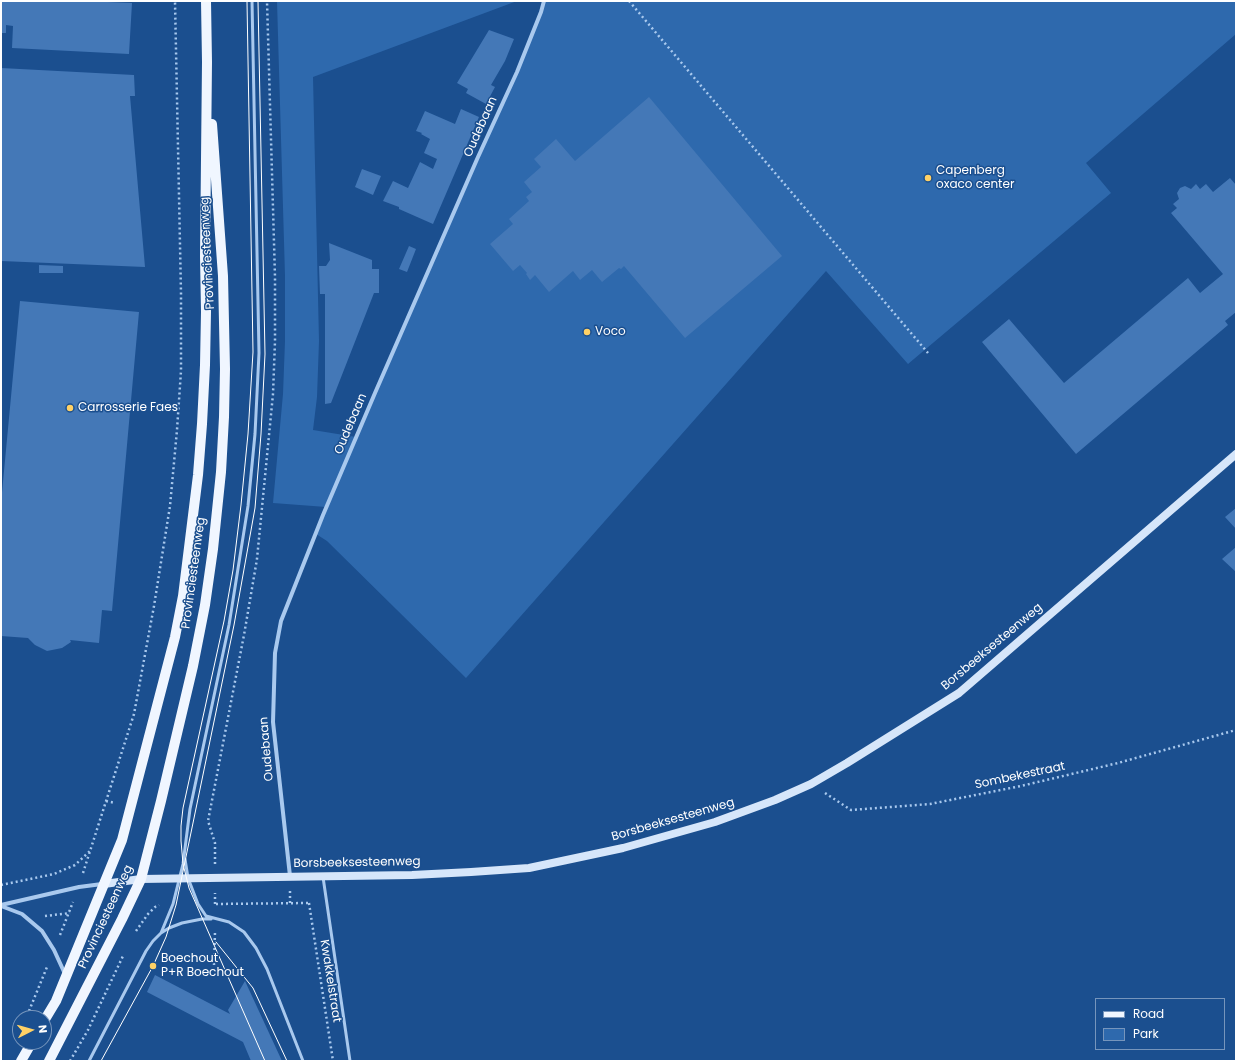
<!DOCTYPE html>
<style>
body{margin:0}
#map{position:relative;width:1237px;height:1062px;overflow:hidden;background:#1b4f8f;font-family:Poppins,sans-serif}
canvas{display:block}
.frame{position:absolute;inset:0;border:2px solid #fff;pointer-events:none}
.legend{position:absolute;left:1095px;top:998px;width:130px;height:52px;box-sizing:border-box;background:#1b4f8f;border:1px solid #7695bc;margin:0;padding:5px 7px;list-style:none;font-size:12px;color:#fff}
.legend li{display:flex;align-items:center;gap:8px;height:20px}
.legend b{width:20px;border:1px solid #7695bc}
.north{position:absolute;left:12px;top:1010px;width:40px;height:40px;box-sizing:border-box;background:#1b4f8f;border:1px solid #7695bc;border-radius:50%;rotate:84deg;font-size:11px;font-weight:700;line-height:16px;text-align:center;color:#fff}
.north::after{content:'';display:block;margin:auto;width:14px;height:18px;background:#ffd166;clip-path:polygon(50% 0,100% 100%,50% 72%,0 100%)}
</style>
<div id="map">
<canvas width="1237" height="1062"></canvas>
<div class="frame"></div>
<ul class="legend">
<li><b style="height:5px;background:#f0f6ff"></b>Road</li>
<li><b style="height:11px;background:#2e69ad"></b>Park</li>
</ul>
<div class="north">N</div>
</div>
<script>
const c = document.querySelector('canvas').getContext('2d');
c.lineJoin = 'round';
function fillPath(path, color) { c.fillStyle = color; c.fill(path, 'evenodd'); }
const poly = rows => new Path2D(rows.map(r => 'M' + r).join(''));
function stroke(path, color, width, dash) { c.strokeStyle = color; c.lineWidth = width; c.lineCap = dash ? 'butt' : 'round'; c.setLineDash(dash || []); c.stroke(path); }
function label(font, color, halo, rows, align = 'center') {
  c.font = font + ' Poppins,sans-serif'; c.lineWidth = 3; c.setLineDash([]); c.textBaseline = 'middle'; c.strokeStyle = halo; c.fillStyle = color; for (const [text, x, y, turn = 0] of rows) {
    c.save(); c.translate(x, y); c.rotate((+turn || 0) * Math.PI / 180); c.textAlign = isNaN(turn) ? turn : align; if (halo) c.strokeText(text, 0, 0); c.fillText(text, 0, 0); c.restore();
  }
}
fillPath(poly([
 [277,1,517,1,313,77,319,341,317,397,313,430,356,437,517,72,544,1,1236,1,1236,34,1086,163,1111,193,908,364,826,271,466,678,327,541,316,534,326,507,273,503,283,394,285,341,285,276]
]), '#2e69ad');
fillPath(poly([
 [1,1,84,1,132,3,129,54,12,48,13,26,6,25,6,33,1,33],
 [489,30,514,39,505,61,491,85,495,87,486,104,466,93,468,89,457,83],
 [1,68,134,75,135,96,130,96,145,267,1,261],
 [649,97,782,256,685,338,624,266,621,269,619,268,602,282,592,270,580,280,573,271,549,292,535,275,530,280,526,274,527,273,520,265,513,271,490,244,513,224,509,219,529,201,526,197,532,192,524,182,541,167,534,159,556,139,575,161],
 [461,109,479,117,433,224,399,209,399,207,383,201,393,181,408,188,420,162,433,169,437,159,424,153,430,139,421,134,422,133,416,131,425,111,455,124],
 [362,169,381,176,373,195,355,187],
 [1230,178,1236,185,1236,312,1225,321,1228,325,1076,454,982,342,1009,319,1064,383,1188,278,1200,293,1223,274,1171,213,1177,208,1173,204,1179,199,1177,193,1180,188,1185,186,1191,189,1196,184,1200,189,1206,184,1213,192],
 [329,243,372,260,372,269,379,269,379,293,374,293,331,403,325,404,325,294,320,294,319,266,326,266,330,260],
 [409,246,416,249,407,272,399,269],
 [39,265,63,266,63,273,39,273],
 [20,301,139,312,112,611,102,610,99,643,70,640,71,642,62,648,47,651,35,645,28,638,1,636,1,503],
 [1236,508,1236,529,1225,517],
 [1236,547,1236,572,1222,559],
 [155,975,230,1014,228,1010,245,981,282,1061,251,1061,243,1042,147,992]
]), '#4478b7');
stroke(poly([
 [629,1,928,353],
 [825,793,851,810,930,804,1021,786,1118,763,1236,730],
 [106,801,115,803],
 [215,864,215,843,208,821,244,635,257,559,273,394,275,341,275,277,267,1],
 [83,873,134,714,154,606,170,506,177,430,181,371,181,293,175,1],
 [1,885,54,874,75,865,90,851],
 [290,891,290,903],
 [309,903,333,1061],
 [215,904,215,893],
 [216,904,309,903],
 [45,916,70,913],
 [136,931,148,914,155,907,159,905],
 [60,935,73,902],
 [214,965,215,932],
 [29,1011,47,967],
 [70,1061,88,1030,123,956]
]), '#a9c9ee', 2.5, [2, 3]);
stroke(poly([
 [185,859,188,878,198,904,206,916,229,922,244,932,256,948,267,969,303,1061],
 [323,877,350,1061],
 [161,933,173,904,183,864,190,809,229,625,248,506,255,434,259,353,252,1],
 [89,1061,146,951,153,941,161,933,169,928,182,923,202,919,211,919]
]), '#a9c9ee', 3);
stroke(poly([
 [290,876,273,722,275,653,281,621,323,515,375,393,478,157,517,72,541,12,544,1],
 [1,905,79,887,102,884],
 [1,906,22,914,42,931,54,950,65,974]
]), '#a9c9ee', 4);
stroke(poly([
 [104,884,141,879,412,875,471,872,529,868,623,848,715,822,775,800,811,784,847,763,959,693,1236,454]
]), '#d6e6fa', 8);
stroke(poly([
 [44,1021,56,1001,122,840,175,637,183,596,198,475,202,424,205,365,206,312,205,256,207,62,206,1],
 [21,1061,32,1042],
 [49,1061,122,919,141,879,161,801,193,666,205,605,213,549,221,472,224,417,225,369,223,276,212,124]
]), '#f0f6ff', 10);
stroke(poly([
 [247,1,253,352,248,434,241,505,233,570,224,621,183,808,181,826,181,841,183,864,189,888,265,1061],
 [216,942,253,988,287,1061],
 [101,1061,153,966,166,937,176,905,234,625,255,508,261,434,265,354,258,1]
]), '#fff', 1);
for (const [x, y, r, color] of [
 [928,178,4,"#ffd166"],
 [587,332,4,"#ffd166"],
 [70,408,4,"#ffd166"],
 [153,966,4,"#ffd166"]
]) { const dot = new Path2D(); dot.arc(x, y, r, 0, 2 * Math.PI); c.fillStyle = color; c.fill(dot); stroke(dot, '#1b4f8f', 1.5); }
label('12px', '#fff', '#1b4f8f', [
 ["Oudebaan",481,127,-66],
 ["Provinciesteenweg",208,253,-93],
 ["Oudebaan",351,424,-67],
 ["Provinciesteenweg",194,573,-82],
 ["Borsbeeksesteenweg",992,647,-40],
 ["Oudebaan",267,749,-95],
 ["Sombekestraat",1020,776,-12],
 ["Borsbeeksesteenweg",673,820,-16],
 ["Borsbeeksesteenweg",357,863,-1],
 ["Provinciesteenweg",106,917,-65],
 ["Kwakkelstraat",330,981,81]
]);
label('12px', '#fff', '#1b4f8f', [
 ["Capenberg",936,171],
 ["oxaco center",936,185],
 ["Voco",595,332],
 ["Carrosserie Faes",78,408],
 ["Boechout",161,959],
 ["P+R Boechout",161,973]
], 'left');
</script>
